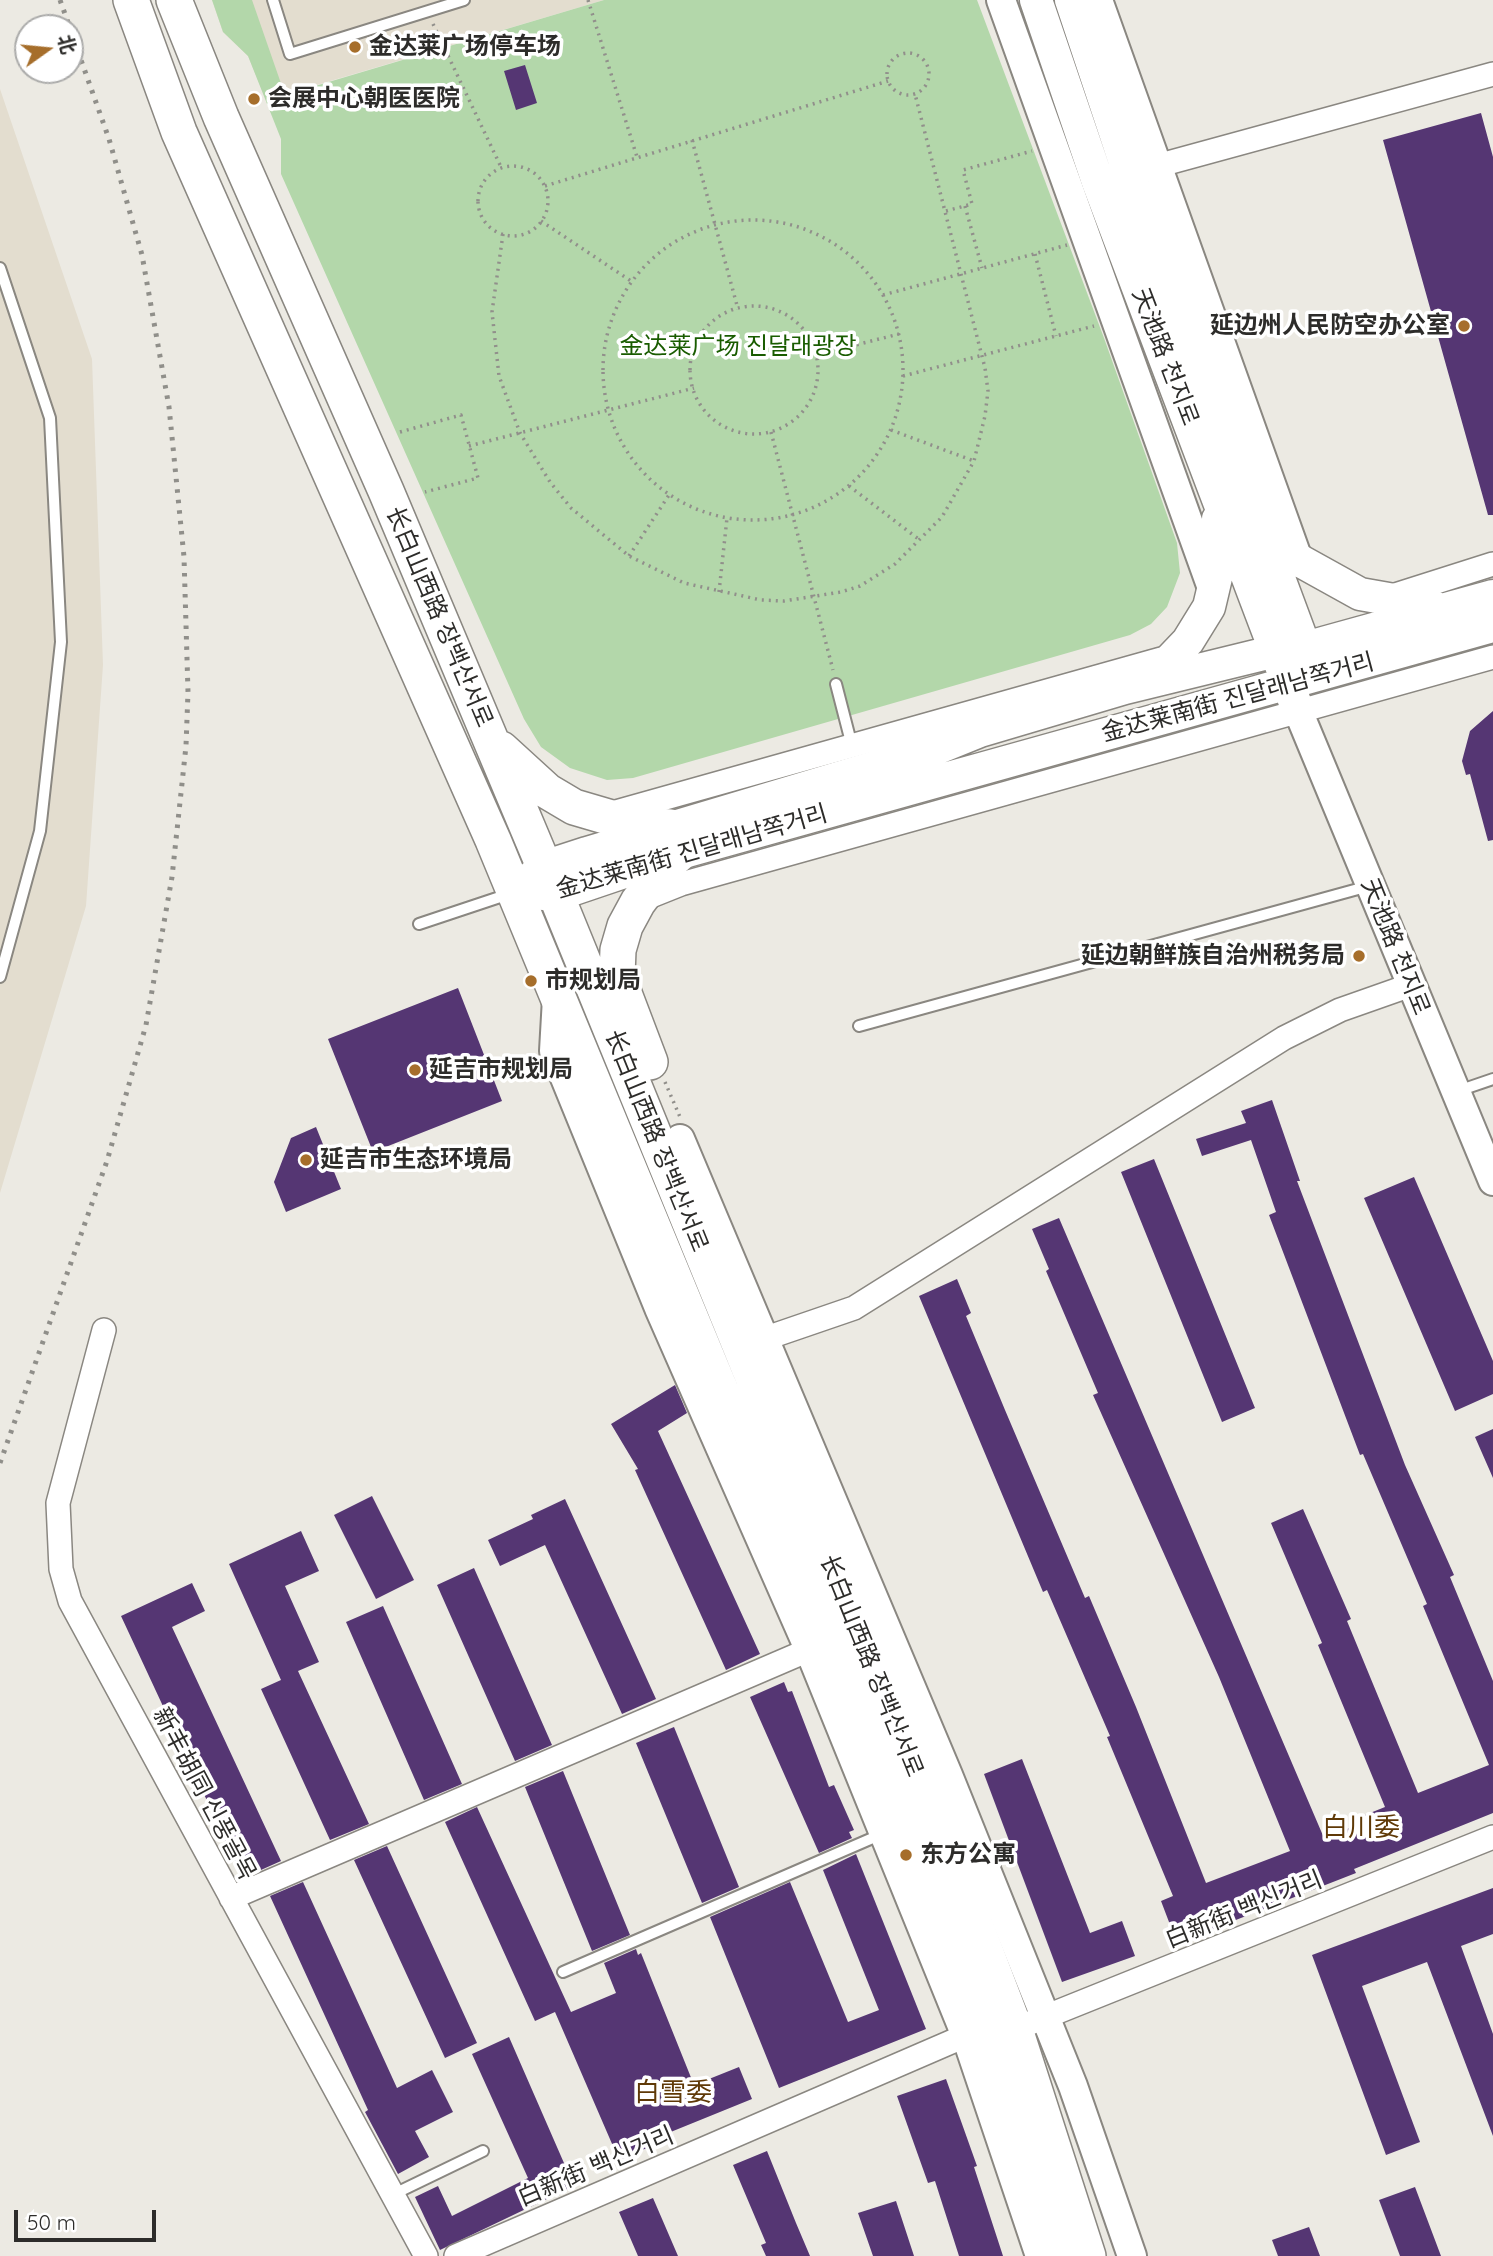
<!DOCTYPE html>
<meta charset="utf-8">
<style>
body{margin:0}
#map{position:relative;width:1493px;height:2256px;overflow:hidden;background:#eceae3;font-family:Quicksand,"Noto Sans SC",sans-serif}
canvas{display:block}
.north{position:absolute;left:14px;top:14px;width:70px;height:70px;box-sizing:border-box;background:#fff;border:2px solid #ababaa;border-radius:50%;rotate:75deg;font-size:19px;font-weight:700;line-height:28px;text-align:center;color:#2d2c2a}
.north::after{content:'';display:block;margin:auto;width:24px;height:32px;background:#a66e2b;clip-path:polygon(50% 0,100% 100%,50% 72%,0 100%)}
.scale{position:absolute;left:14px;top:2210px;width:142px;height:32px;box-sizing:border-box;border:4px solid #2d2c2a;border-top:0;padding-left:9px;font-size:21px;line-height:24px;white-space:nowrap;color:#2d2c2a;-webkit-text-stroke:5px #fff;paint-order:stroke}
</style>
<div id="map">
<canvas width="1493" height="2256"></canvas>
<div class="north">北</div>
<div class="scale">50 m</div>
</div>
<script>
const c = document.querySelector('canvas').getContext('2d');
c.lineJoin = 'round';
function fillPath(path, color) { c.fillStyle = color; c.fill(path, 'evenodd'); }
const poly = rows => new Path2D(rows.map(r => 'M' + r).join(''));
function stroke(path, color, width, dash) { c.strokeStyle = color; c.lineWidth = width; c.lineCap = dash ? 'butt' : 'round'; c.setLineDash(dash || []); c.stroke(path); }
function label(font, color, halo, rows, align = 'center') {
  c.font = font + ' Quicksand,"Noto Sans SC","Noto Sans KR",sans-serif'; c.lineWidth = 7; c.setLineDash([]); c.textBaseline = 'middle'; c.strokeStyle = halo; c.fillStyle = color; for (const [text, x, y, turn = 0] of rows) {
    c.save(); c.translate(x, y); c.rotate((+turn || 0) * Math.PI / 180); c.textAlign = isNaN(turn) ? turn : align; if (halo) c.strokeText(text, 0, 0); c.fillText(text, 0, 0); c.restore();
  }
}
fillPath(poly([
 [212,0,604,0,266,100,248,56,223,32],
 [0,89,92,359,103,665,86,906,0,1193]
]), '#e3ddcf');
fillPath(poly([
 [212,0,252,0,285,95,604,0,977,0,1104,338,1177,543,1180,573,1167,607,1151,624,1130,635,633,778,607,780,570,768,541,747,524,719,281,174,281,139,248,56,223,32]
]), '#b3d7aa');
fillPath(poly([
 [525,65,537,103,516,110,504,71],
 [1481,113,1493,157,1493,515,1488,515,1383,140],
 [1493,711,1493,840,1488,841,1470,774,1466,775,1462,761,1470,731],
 [458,988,502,1101,373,1152,328,1039],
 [1272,1100,1300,1181,1297,1181,1405,1465,1454,1575,1450,1577,1493,1681,1493,1813,1354,1869,1356,1873,1177,1943,1161,1901,1173,1896,1107,1737,1110,1736,1047,1590,1043,1592,919,1296,957,1279,971,1313,966,1316,1005,1410,1085,1598,1089,1596,1136,1707,1206,1883,1290,1851,1219,1677,1093,1395,1098,1393,1046,1271,1049,1269,1032,1229,1059,1218,1324,1838,1362,1823,1360,1817,1385,1807,1318,1645,1322,1643,1271,1523,1303,1509,1351,1619,1347,1621,1418,1793,1489,1765,1423,1606,1427,1604,1363,1454,1360,1455,1269,1215,1276,1212,1251,1140,1202,1156,1196,1139,1246,1123,1241,1111],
 [316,1127,341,1189,286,1212,274,1182,291,1138],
 [1154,1159,1255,1408,1222,1422,1121,1172],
 [1414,1177,1493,1361,1493,1394,1455,1411,1364,1198],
 [675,1385,687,1413,658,1431,760,1654,726,1670,635,1470,638,1469,611,1424],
 [1493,1429,1493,1478,1475,1437],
 [372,1496,414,1580,376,1599,334,1515],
 [565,1499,656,1699,622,1714,545,1545,500,1566,488,1540,533,1519,531,1515],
 [301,1531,319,1571,285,1586,319,1662,298,1671,369,1824,330,1840,261,1689,281,1680,229,1564],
 [474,1568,552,1745,515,1761,437,1585],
 [192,1583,205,1611,172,1627,281,1861,243,1878,121,1616],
 [383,1606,462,1784,424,1800,346,1622],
 [784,1682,788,1692,792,1691,829,1787,834,1785,854,1830,849,1832,852,1838,819,1853,750,1697],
 [674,1727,739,1887,702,1903,636,1743],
 [1022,1759,1090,1933,1122,1921,1135,1956,1062,1982,984,1774],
 [563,1771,630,1935,592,1951,525,1787],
 [477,1807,571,2012,616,1993,604,1963,636,1949,638,1955,641,1953,694,2085,739,2067,752,2099,651,2140,654,2145,619,2160,555,2012,535,2021,445,1822],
 [387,1846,477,2043,445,2058,354,1860],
 [856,1854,926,2029,779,2088,710,1917,790,1882,848,2022,879,2010,823,1870],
 [303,1882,397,2088,432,2070,453,2112,415,2131,429,2157,398,2174,365,2112,368,2110,270,1896],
 [1493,1888,1493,1934,1461,1946,1493,2034,1493,2136,1427,1962,1362,1986,1420,2142,1386,2155,1312,1955],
 [509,2037,574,2186,440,2250,415,2197,438,2186,452,2216,528,2178,472,2054],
 [946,2079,977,2166,974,2167,1003,2256,959,2256,935,2181,928,2183,897,2096],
 [767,2151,796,2223,810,2256,766,2256,761,2245,766,2243,733,2165],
 [1415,2187,1441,2256,1400,2256,1379,2200],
 [653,2198,678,2256,638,2256,619,2212],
 [896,2201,914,2256,873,2256,858,2213],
 [1309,2227,1320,2256,1278,2256,1272,2240]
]), '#553673');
const service = poly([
 [273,0,290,54,464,0],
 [0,268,50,418,61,642,40,831,0,977],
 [836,684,852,746],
 [419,924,509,894],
 [859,1026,1369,886],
 [1458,1091,1493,1079],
 [563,1972,882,1834],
 [392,2195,483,2151]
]);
const minor = poly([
 [1142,170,1493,74],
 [1386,598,1493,564],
 [605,815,1161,659],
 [641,900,681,884,1493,657],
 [104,1330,58,1503,61,1569,70,1601,426,2256],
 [749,1344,854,1308,1284,1038,1340,1010,1411,985],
 [231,1898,825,1643],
 [1015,2029,1493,1837],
 [456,2256,958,2039,982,2032]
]);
const tertiary = poly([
 [1001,0,1213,591],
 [1098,0,1299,562],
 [1299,713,1493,1181],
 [557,998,554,1051,659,1308,809,1649,966,2036,1040,2256],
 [680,1139,948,1775,1073,2086,1132,2256]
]);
const secondary = poly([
 [1036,0,1098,182,1299,713],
 [1071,0,1129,174,1312,667],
 [1268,543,1360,594,1434,607],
 [1142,679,1166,664,1188,641,1209,607,1218,569,1218,519],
 [524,884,544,867,587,853,938,748,980,731,1125,688,1276,651,1305,648,1493,596],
 [532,893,556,895,680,853,1493,626]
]);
const primary = poly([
 [131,0,179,132,493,840,825,1643,989,2030,1061,2256],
 [174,0,221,117,386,491,556,895,958,1879,1015,2029,1088,2256],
 [501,749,547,791,574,807,632,824,670,827],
 [650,1062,617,975,618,950,625,926,638,902,665,866,680,853]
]);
stroke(service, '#8a8781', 14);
stroke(minor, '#8a8781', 26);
stroke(tertiary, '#8a8781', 32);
stroke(secondary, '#8a8781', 35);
stroke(primary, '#8a8781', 38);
stroke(poly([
 [588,0,637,157],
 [433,24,501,167],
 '887 74a21 21 0 1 1 42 0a21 21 0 1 1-42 0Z',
 [692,140,738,309],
 '478 201a35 35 0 1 1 70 0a35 35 0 1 1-70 0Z',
 [545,186,888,81],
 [965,206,982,268],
 [946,211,972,204,963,170,1032,151],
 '603 370a150 150 0 1 1 300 0a150 150 0 1 1-300 0Z',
 [541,221,631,281],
 [503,234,492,312,499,376,520,433,550,482,571,508,629,556,684,583,761,600,784,601,841,592,860,586,895,564,942,517,974,461,985,416,988,391,985,368,915,94],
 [1035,254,1056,336],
 [883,295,1067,245],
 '690 370a64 64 0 1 1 128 0a64 64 0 1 1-128 0Z',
 [816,355,899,334],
 [903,376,1094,326],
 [891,430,974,461],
 [400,432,461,415,478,478,425,492],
 [771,432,833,670],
 [469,446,694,388],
 [849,486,921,541],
 [629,556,669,495],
 [719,592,727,518],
 [665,1082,680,1117]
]), '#918f8b', 3.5, [2, 5]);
stroke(service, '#fff', 10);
stroke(minor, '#fff', 23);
stroke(tertiary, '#fff', 28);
stroke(secondary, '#fff', 32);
stroke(primary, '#fff', 35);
stroke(poly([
 [60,0,70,28],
 [0,1463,107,1161,146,1025,172,877,186,746,188,692,184,557,169,407,142,255,109,139,70,29]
]), '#908f8a', 5, [3.5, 7]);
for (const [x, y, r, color] of [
 [355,47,7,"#a66e2b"],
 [254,99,7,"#a66e2b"],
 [1464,326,7,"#a66e2b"],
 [1359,956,7,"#a66e2b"],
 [531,981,7,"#a66e2b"],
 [415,1070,7,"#a66e2b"],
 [306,1160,7,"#a66e2b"],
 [906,1855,7,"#a66e2b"]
]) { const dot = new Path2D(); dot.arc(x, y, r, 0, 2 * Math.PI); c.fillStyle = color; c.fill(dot); stroke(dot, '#fff', 2.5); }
label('bold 24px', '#2d2c2a', '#fff', [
 ["金达莱广场停车场",369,47],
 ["会展中心朝医医院",268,99],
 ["延边州人民防空办公室",1450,326,"right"],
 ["延边朝鲜族自治州税务局",1345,956,"right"],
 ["市规划局",545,981],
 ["延吉市规划局",429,1070],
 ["延吉市生态环境局",320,1160],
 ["东方公寓",920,1855]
], 'left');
label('24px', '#195c00', '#fff', [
 ["金达莱广场 진달래광장",738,347]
]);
label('24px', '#2d2c2a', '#fff', [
 ["天池路 천지로",1165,357,69],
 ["长白山西路 장백산서로",439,617,67],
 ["金达莱南街 진달래남쪽거리",1238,698,-15],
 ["金达莱南街 진달래남쪽거리",692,852,-16],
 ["天池路 천지로",1395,947,68],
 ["长白山西路 장백산서로",656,1141,68],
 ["长白山西路 장백산서로",871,1666,68],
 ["新丰胡同 신풍골목",204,1794,62],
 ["白新街 백신거리",1244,1910,-22],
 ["白新街 백신거리",596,2167,-23]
]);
label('26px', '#5f3907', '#fff', [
 ["白川委",1361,1828],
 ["白雪委",673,2093]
]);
</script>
